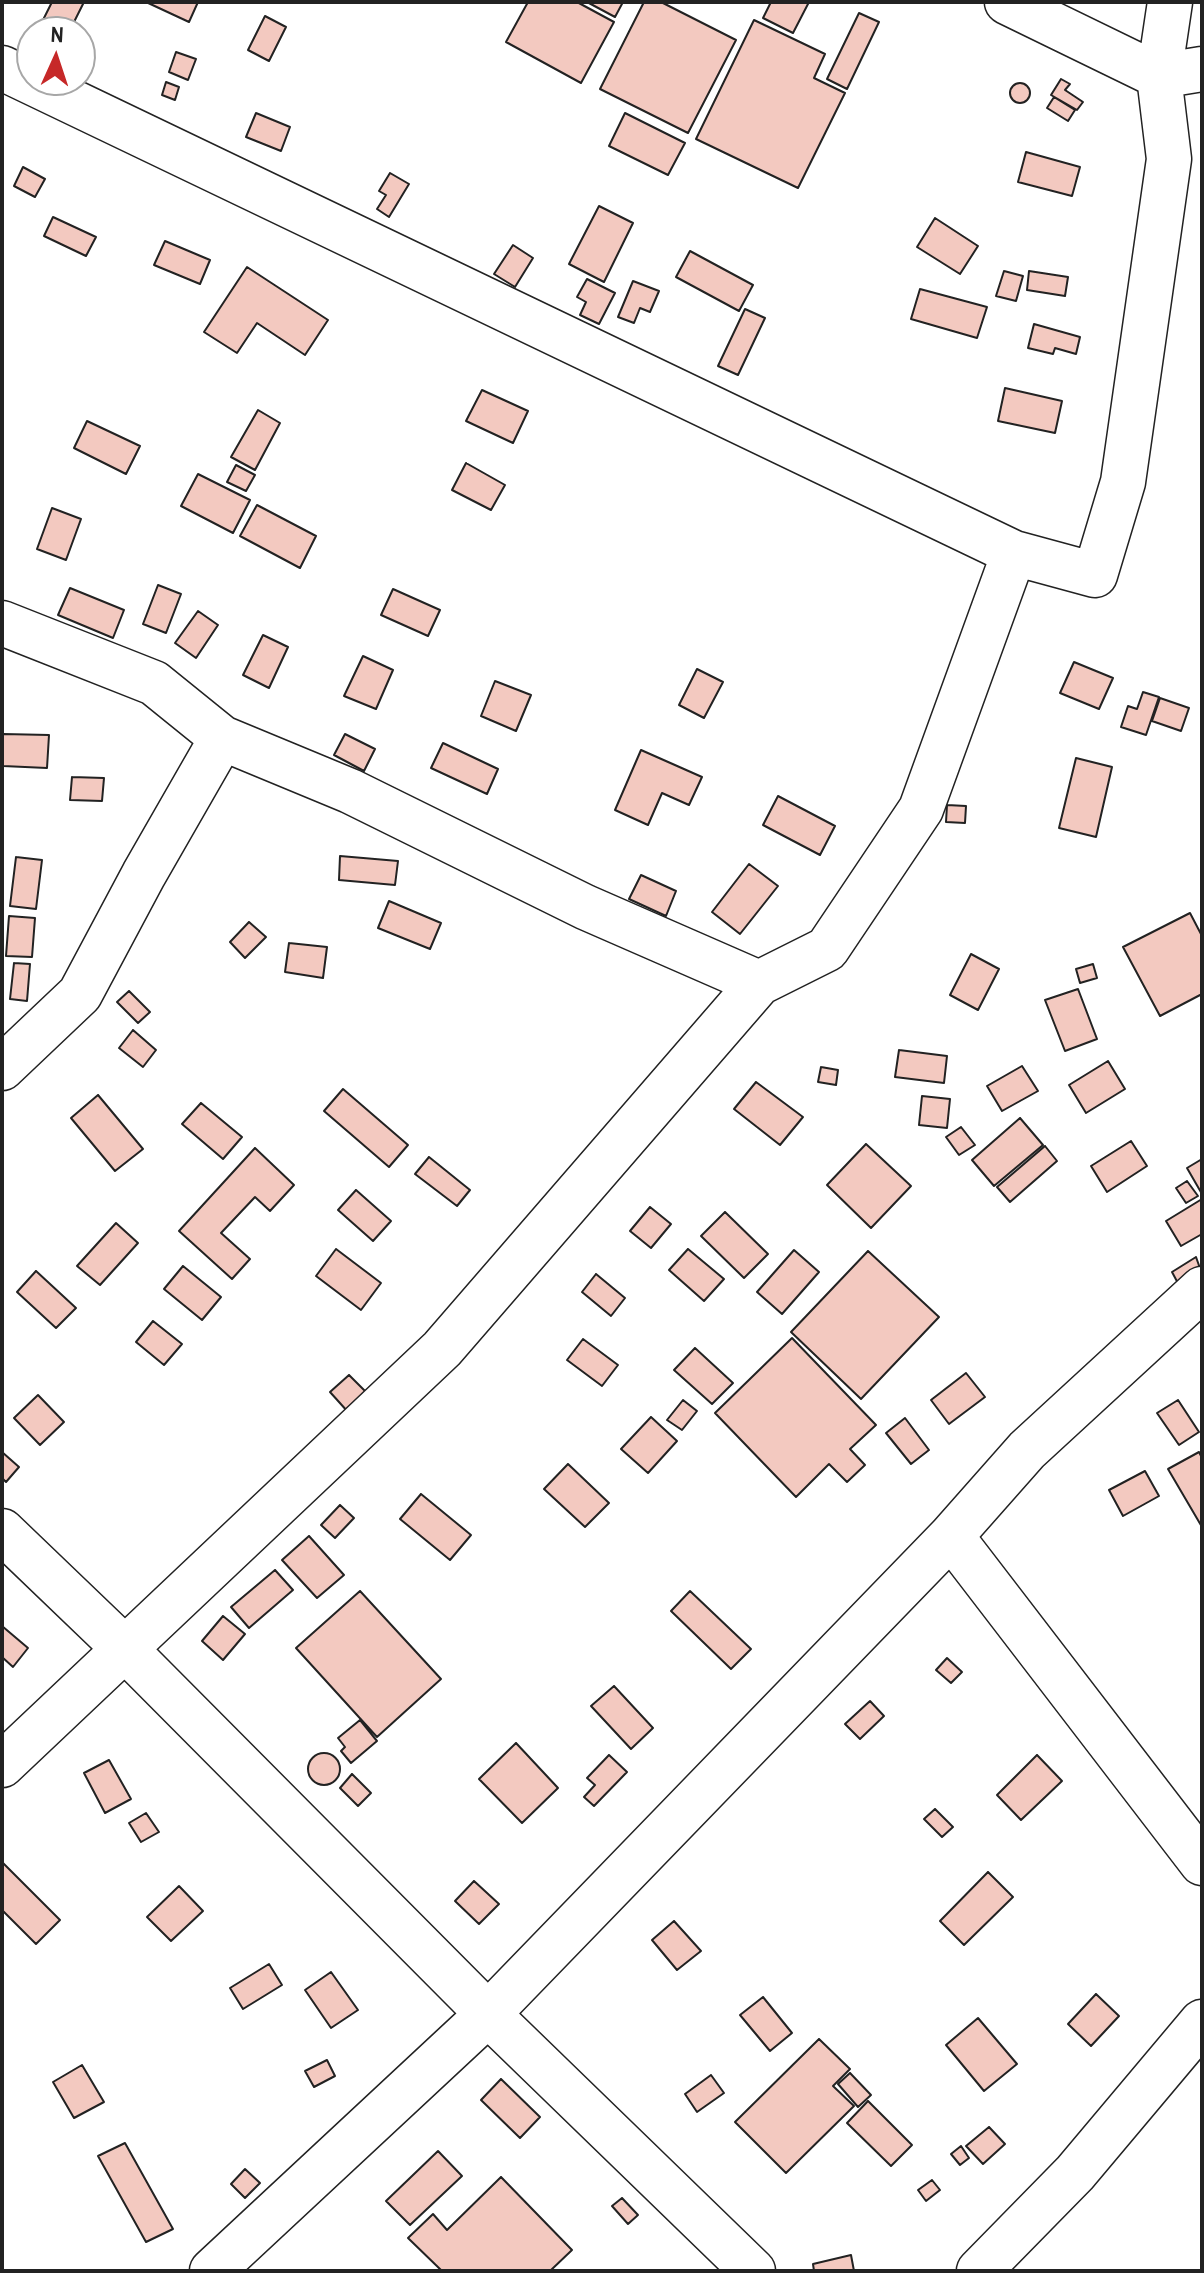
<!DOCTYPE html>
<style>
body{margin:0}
#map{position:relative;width:1204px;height:2273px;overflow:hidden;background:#fff;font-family:"Archivo Narrow",sans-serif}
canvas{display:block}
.frame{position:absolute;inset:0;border:4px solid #222;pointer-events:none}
.north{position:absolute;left:16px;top:16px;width:80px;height:80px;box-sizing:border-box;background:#fff;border:2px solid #a7a7a7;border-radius:50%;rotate:3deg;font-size:22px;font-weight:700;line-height:32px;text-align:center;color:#222}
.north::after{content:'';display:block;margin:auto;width:28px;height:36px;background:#c62828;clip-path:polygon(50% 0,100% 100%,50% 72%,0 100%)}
</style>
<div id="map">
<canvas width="1204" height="2273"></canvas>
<div class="frame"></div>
<div class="north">N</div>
</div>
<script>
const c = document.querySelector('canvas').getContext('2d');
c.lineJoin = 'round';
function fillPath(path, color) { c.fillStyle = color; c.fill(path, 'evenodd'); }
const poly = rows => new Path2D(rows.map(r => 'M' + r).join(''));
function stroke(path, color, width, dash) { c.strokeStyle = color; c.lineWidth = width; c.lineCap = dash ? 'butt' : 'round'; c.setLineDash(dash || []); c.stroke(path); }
const building = poly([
 [52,2,84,2,69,32,51,32,40,26,52,2],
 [146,2,198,2,189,22,146,2],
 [528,2,577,2,614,22,581,83,506,42,528,2],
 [587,2,623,2,615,17,587,2],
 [644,2,661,2,736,40,688,133,600,89,644,2],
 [771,2,809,2,793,33,763,18,771,2],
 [859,13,879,22,847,89,827,79,859,13],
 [265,16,286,27,269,61,248,50,265,16],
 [754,20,825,54,814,78,845,93,798,188,696,139,754,20],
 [176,52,196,59,188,80,169,72,176,52],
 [1061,79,1070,84,1065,90,1083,102,1077,110,1051,95,1061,79],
 [166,82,179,87,175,100,162,95,166,82],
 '1010 93a10 10 0 1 1 20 0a10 10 0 1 1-20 0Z',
 [1054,97,1075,110,1068,121,1047,108,1054,97],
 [256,113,290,127,281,151,246,137,256,113],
 [625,113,685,143,668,175,609,146,625,113],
 [1026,152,1080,167,1072,196,1018,182,1026,152],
 [23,167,45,179,35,197,14,186,23,167],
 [390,173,409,184,389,217,377,209,386,195,379,191,390,173],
 [599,206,633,223,604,282,569,264,599,206],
 [53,217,96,237,86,256,44,236,53,217],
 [935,218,978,246,960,274,917,247,935,218],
 [165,241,210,260,200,284,154,265,165,241],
 [513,245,533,258,515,287,494,274,513,245],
 [690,251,753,285,739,311,676,277,690,251],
 [247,267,328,320,305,355,257,323,237,353,204,332,247,267],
 [1004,271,1023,276,1016,301,996,296,1004,271],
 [1029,271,1068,277,1065,296,1027,290,1029,271],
 [587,279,615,293,599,324,580,315,586,302,577,297,587,279],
 [633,281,659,291,650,312,640,308,634,323,618,317,633,281],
 [920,289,987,307,977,338,911,319,920,289],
 [745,309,765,318,738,375,718,366,745,309],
 [1034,324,1080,337,1076,354,1055,348,1053,354,1028,348,1034,324],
 [1005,388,1062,401,1055,433,998,421,1005,388],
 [482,390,528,411,513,443,466,421,482,390],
 [258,410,280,423,255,470,231,457,258,410],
 [87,421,140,446,126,474,74,448,87,421],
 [466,463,505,485,491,510,452,490,466,463],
 [236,465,255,475,246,491,227,482,236,465],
 [198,474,250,500,233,533,181,506,198,474],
 [257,505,316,536,300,568,240,536,257,505],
 [52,508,81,519,66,560,37,549,52,508],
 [158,585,181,594,166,633,143,624,158,585],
 [70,588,124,610,113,638,58,615,70,588],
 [393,589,440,610,428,636,381,615,393,589],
 [198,611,218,625,196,658,175,643,198,611],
 [263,635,288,647,269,688,243,675,263,635],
 [363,656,393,670,376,709,344,696,363,656],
 [1074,662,1113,678,1099,709,1060,693,1074,662],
 [697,669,723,682,704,718,679,705,697,669],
 [495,681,531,695,516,731,481,716,495,681],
 [1143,692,1159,697,1146,735,1121,727,1128,706,1137,709,1143,692],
 [1160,698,1189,708,1181,731,1152,721,1160,698],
 [3,734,49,735,47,768,3,766,3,734],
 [345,734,375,749,364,771,334,755,345,734],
 [443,743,498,769,487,794,431,768,443,743],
 [641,750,702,777,689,805,662,793,648,825,615,810,641,750],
 [1076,758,1112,767,1096,837,1059,828,1076,758],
 [72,777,104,778,102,801,70,800,72,777],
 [778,796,835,826,820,855,763,825,778,796],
 [947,805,966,806,965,823,946,822,947,805],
 [340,856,398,861,395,885,339,880,340,856],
 [16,857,42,860,36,909,10,906,16,857],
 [749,864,778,886,740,934,712,912,749,864],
 [641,875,676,891,666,916,629,899,641,875],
 [389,901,441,923,430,949,378,928,389,901],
 [1190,913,1202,936,1202,994,1160,1016,1123,947,1190,913],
 [9,916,35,918,32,957,6,956,9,916],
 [249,922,266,937,245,958,230,942,249,922],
 [289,943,327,947,323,978,285,972,289,943],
 [971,954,999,969,978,1010,950,995,971,954],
 [14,963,30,964,27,1001,10,999,14,963],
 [1093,964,1097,978,1080,983,1076,969,1093,964],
 [1078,989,1097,1039,1065,1051,1045,1000,1078,989],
 [129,991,150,1012,138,1023,117,1002,129,991],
 [133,1030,156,1050,143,1067,119,1048,133,1030],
 [899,1050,947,1056,944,1083,895,1077,899,1050],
 [1108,1061,1125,1089,1086,1113,1069,1085,1108,1061],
 [1022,1066,1038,1091,1002,1111,987,1086,1022,1066],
 [821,1067,838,1070,836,1085,818,1082,821,1067],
 [756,1082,803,1117,780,1145,734,1109,756,1082],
 [343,1089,408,1145,389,1167,324,1111,343,1089],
 [98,1095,143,1149,115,1171,71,1118,98,1095],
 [922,1096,950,1099,947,1128,919,1125,922,1096],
 [201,1103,242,1137,223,1159,182,1124,201,1103],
 [1020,1118,1043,1145,994,1186,972,1160,1020,1118],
 [961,1127,975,1145,959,1155,946,1137,961,1127],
 [1131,1141,1147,1166,1107,1192,1091,1166,1131,1141],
 [866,1144,911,1186,871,1228,827,1185,866,1144],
 [1045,1146,1057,1161,1010,1202,997,1187,1045,1146],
 [255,1148,294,1185,270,1211,255,1197,221,1233,250,1259,232,1279,179,1231,255,1148],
 [429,1157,470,1190,457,1206,415,1174,429,1157],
 [1202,1159,1202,1194,1187,1168,1202,1159],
 [1187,1181,1198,1196,1186,1203,1176,1188,1187,1181],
 [356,1190,391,1221,373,1241,338,1210,356,1190],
 [1202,1199,1202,1234,1181,1246,1166,1221,1202,1199],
 [650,1207,671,1224,651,1248,630,1231,650,1207],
 [725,1212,768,1254,744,1278,701,1236,725,1212],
 [116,1223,138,1243,100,1285,77,1266,116,1223],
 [336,1249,381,1283,361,1310,316,1276,336,1249],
 [688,1249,724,1279,704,1301,669,1270,688,1249],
 [794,1250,819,1272,782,1314,757,1292,794,1250],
 [868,1251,939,1317,861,1399,791,1332,868,1251],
 [1196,1257,1202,1274,1180,1287,1172,1272,1196,1257],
 [183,1266,221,1297,202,1320,164,1289,183,1266],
 [36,1271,76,1308,56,1328,17,1292,36,1271],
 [596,1274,625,1298,611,1316,582,1292,596,1274],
 [153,1321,182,1344,164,1365,136,1342,153,1321],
 [792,1338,876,1425,850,1449,865,1465,847,1482,829,1464,796,1497,715,1413,792,1338],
 [583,1339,618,1365,602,1386,567,1360,583,1339],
 [695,1348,733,1383,712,1404,674,1370,695,1348],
 [966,1373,985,1397,949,1424,931,1400,966,1373],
 [349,1375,367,1393,348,1412,330,1392,349,1375],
 [38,1395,64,1422,40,1445,14,1418,38,1395],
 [683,1400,697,1411,682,1430,667,1420,683,1400],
 [1178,1400,1199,1432,1179,1445,1157,1413,1178,1400],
 [651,1417,677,1441,648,1473,621,1449,651,1417],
 [905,1418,929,1450,911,1464,886,1433,905,1418],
 [2,1452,19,1467,6,1482,2,1478,2,1452],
 [1199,1452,1202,1458,1202,1527,1168,1469,1199,1452],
 [568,1464,609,1503,585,1527,544,1489,568,1464],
 [1145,1471,1159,1496,1123,1516,1109,1490,1145,1471],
 [421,1494,471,1535,450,1560,400,1519,421,1494],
 [340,1505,354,1518,335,1538,321,1525,340,1505],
 [309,1536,344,1575,317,1598,282,1560,309,1536],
 [275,1570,293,1590,249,1628,231,1607,275,1570],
 [360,1591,441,1679,377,1737,296,1648,360,1591],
 [690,1591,751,1649,731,1669,671,1611,690,1591],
 [223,1616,245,1634,223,1660,202,1641,223,1616],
 [2,1626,28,1648,13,1667,2,1657,2,1626],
 [947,1658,962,1672,951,1683,936,1670,947,1658],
 [614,1686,653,1728,631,1749,591,1706,614,1686],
 [870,1701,884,1716,860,1739,845,1724,870,1701],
 [360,1720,377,1741,351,1763,341,1751,345,1747,338,1738,360,1720],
 [516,1743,558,1788,522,1823,479,1779,516,1743],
 '308 1769a16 16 0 1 1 32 0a16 16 0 1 1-32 0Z',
 [609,1755,627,1772,594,1806,584,1797,595,1785,587,1778,609,1755],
 [1037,1755,1062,1781,1021,1820,997,1795,1037,1755],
 [109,1760,131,1799,105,1813,84,1773,109,1760],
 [352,1774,371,1793,358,1806,340,1788,352,1774],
 [935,1809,953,1827,942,1837,924,1819,935,1809],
 [146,1813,159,1832,141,1842,129,1823,146,1813],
 [2,1862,60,1920,36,1944,2,1910,2,1862],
 [988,1872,1013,1897,964,1945,940,1921,988,1872],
 [474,1881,499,1904,479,1924,455,1901,474,1881],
 [179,1886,203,1911,171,1941,147,1917,179,1886],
 [674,1921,701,1951,677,1970,652,1940,674,1921],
 [269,1964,282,1985,243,2009,230,1988,269,1964],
 [331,1972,358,2010,331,2028,305,1990,331,1972],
 [1096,1994,1119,2016,1091,2046,1068,2024,1096,1994],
 [763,1997,792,2033,770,2051,740,2015,763,1997],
 [978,2018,1017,2064,984,2091,946,2045,978,2018],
 [819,2039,850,2069,833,2086,854,2106,786,2173,735,2122,819,2039],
 [327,2060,335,2076,314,2087,305,2071,327,2060],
 [82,2065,104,2102,74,2118,53,2082,82,2065],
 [850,2073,871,2095,858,2107,838,2084,850,2073],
 [711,2075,724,2093,697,2112,685,2094,711,2075],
 [501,2079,540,2117,520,2138,481,2100,501,2079],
 [868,2101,912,2145,891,2166,847,2123,868,2101],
 [989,2127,1005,2144,983,2164,966,2146,989,2127],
 [125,2143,173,2229,146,2242,98,2156,125,2143],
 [961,2146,969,2158,960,2165,951,2154,961,2146],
 [438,2151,462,2176,410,2225,386,2201,438,2151],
 [245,2169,260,2183,245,2198,231,2184,245,2169],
 [501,2177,572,2250,550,2271,442,2271,408,2238,433,2214,447,2230,501,2177],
 [932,2180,940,2190,926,2201,918,2190,932,2180],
 [622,2198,638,2215,628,2224,612,2206,622,2198],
 [851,2255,854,2271,814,2271,813,2264,851,2255]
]);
fillPath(building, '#f3c9c0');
stroke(building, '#222', 2);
const minor = poly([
 [1007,2,1159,76,1202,69],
 [2,68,1014,553,1095,575,1123,482,1169,159,1159,76,1170,2],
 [2,623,154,683,222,738,350,791,585,907,759,983],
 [2,1068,80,994,144,874,222,738],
 [2,1531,125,1649,488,2014,753,2271],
 [951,1536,1202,1863],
 [2,1765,442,1349,759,983,827,949,921,809,1014,553],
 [212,2271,488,2014,951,1536,1027,1450,1202,1289],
 [979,2271,1075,2173,1202,2022]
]);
stroke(minor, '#222', 47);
stroke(minor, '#fff', 44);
</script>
